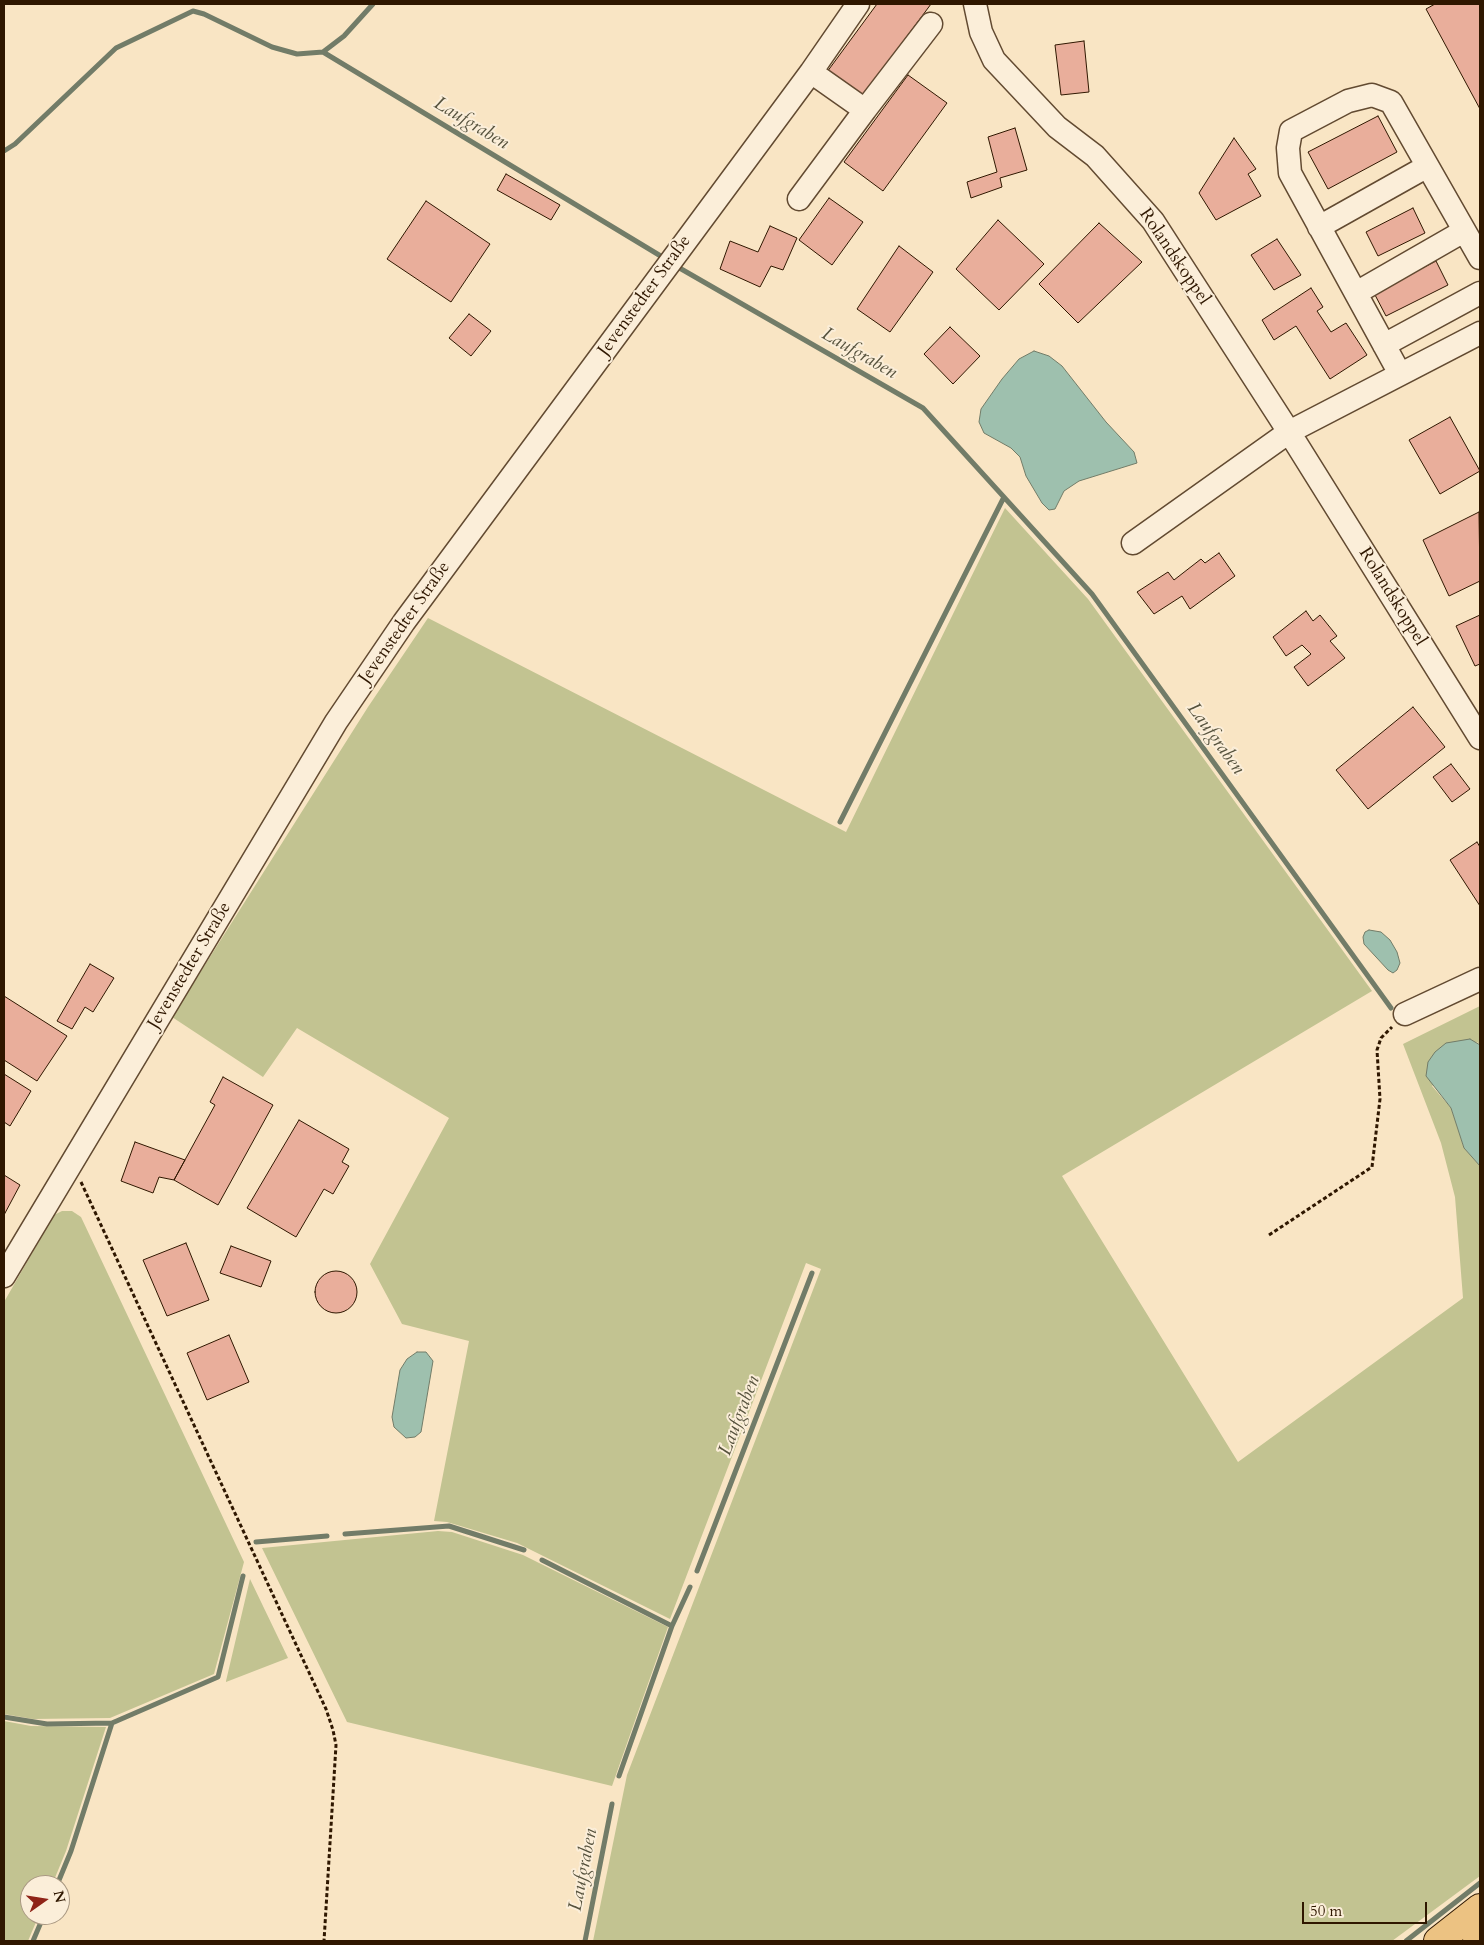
<!DOCTYPE html>
<meta charset="utf-8">
<style>
body{margin:0}
#map{position:relative;width:1484px;height:1945px;overflow:hidden;background:#f9e5c4;font-family:Cardo,serif}
canvas{display:block}
.frame{position:absolute;inset:0;border:5px solid #2f1700;pointer-events:none}
.north{position:absolute;left:20px;top:1875px;width:50px;height:50px;box-sizing:border-box;background:#fbeed9;border:1px solid #a99882;border-radius:50%;rotate:77deg;font-size:14px;font-weight:700;line-height:20px;text-align:center;color:#2f1700}
.north::after{content:'';display:block;margin:auto;width:18px;height:22px;background:#8f2418;clip-path:polygon(50% 0,100% 100%,50% 72%,0 100%)}
.scale{position:absolute;left:1302px;top:1902px;width:125px;height:22px;box-sizing:border-box;border:2px solid #2f1700;border-top:0;padding-left:6px;font-size:15px;line-height:18px;white-space:nowrap;color:#2f1700;-webkit-text-stroke:4px #fbeed9;paint-order:stroke}
</style>
<div id="map">
<canvas width="1484" height="1945"></canvas>
<div class="frame"></div>
<div class="north">N</div>
<div class="scale">50 m</div>
</div>
<script>
const c = document.querySelector('canvas').getContext('2d');
c.lineJoin = 'round';
function fillPath(path, color) { c.fillStyle = color; c.fill(path, 'evenodd'); }
const poly = rows => new Path2D(rows.map(r => 'M' + r).join(''));
function stroke(path, color, width, dash) { c.strokeStyle = color; c.lineWidth = width; c.lineCap = dash ? 'butt' : 'round'; c.setLineDash(dash || []); c.stroke(path); }
function label(font, color, halo, rows, align = 'center') {
  c.font = font + ' Cardo,serif'; c.lineWidth = 4; c.setLineDash([]); c.textBaseline = 'middle'; c.strokeStyle = halo; c.fillStyle = color; for (const [text, x, y, turn = 0] of rows) {
    c.save(); c.translate(x, y); c.rotate((+turn || 0) * Math.PI / 180); c.textAlign = isNaN(turn) ? turn : align; if (halo) c.strokeText(text, 0, 0); c.fillText(text, 0, 0); c.restore();
  }
}
fillPath(poly([
 [1005,508,1088,599,1372,991,1062,1176,1238,1462,1463,1298,1455,1197,1441,1143,1403,1044,1480,1006,1480,1045,1477,1042,1432,1086,1451,1108,1464,1148,1480,1166,1480,1876,1392,1941,593,1941,627,1775,821,1269,806,1263,670,1619,517,1543,447,1522,434,1521,469,1341,402,1324,370,1264,449,1118,297,1028,263,1077,172,1017,368,707,428,618,846,832],
 [62,1211,72,1211,81,1217,244,1562,214,1674,110,1718,33,1719,4,1714,4,1302,54,1215],
 [438,1531,452,1532,523,1555,668,1627,612,1786,347,1722,262,1548],
 [250,1579,288,1658,226,1682,226,1681],
 [4,1721,31,1726,106,1727,66,1851,52,1885,30,1885,30,1915,39,1915,28,1941,4,1941]
]), '#c2c391');
const water = poly([
 [1034,351,1049,356,1062,366,1106,422,1134,452,1137,463,1079,481,1064,491,1055,509,1049,510,1042,503,1026,476,1020,457,1011,448,984,433,979,422,981,409,1002,379,1019,359,1034,351],
 [1369,930,1381,932,1390,940,1397,952,1400,963,1397,970,1393,973,1388,970,1364,944,1363,937,1365,932,1369,930],
 [1470,1039,1480,1045,1480,1166,1464,1148,1451,1108,1426,1076,1428,1062,1435,1052,1446,1043,1470,1039],
 [417,1352,426,1352,433,1361,421,1432,415,1437,406,1438,394,1427,392,1417,400,1370,407,1359,417,1352]
]);
fillPath(water, '#9ec0ae');
stroke(water, '#727c68', 1);
stroke(poly([
 [373,4,344,36,323,52,664,258],
 [4,151,15,144,116,48,193,11,204,14,272,47,297,54,323,52],
 [676,266,923,408,1092,594,1391,1008],
 [840,822,1004,497],
 [345,1534,449,1526,524,1550],
 [256,1542,327,1536],
 [542,1560,672,1626],
 [697,1571,812,1273],
 [4,1717,47,1724,112,1723],
 [619,1776,672,1626,690,1587],
 [57,1885,71,1851,112,1723,218,1677,243,1576],
 [33,1941,44,1915],
 [585,1941,612,1804],
 [1406,1941,1480,1883]
]), '#727c68', 5);
const building = poly([
 [877,4,931,4,862,97,827,72,877,4],
 [1435,4,1480,4,1480,109,1426,9,1435,4],
 [1084,41,1089,92,1061,95,1055,45,1084,41],
 [908,75,947,103,883,191,844,162,908,75],
 [1378,116,1397,152,1328,189,1308,152,1378,116],
 [1015,128,1027,170,1000,178,1002,187,971,198,967,182,997,172,988,137,1015,128],
 [1234,138,1256,169,1248,174,1261,196,1216,220,1199,193,1234,138],
 [506,174,560,205,551,220,497,190,506,174],
 [829,198,863,222,832,265,799,240,829,198],
 [426,201,490,244,451,302,387,259,426,201],
 [1413,208,1425,233,1378,256,1366,232,1413,208],
 [998,220,1044,264,999,310,956,269,998,220],
 [1099,223,1142,262,1078,323,1039,284,1099,223],
 [770,226,797,238,783,270,771,266,760,287,720,269,730,241,758,252,770,226],
 [1277,239,1301,275,1274,290,1251,255,1277,239],
 [899,246,933,272,890,332,857,309,899,246],
 [1436,261,1448,285,1386,316,1374,293,1436,261],
 [1311,288,1323,307,1317,311,1331,332,1346,323,1367,355,1330,379,1296,326,1274,340,1262,320,1311,288],
 [469,314,491,331,471,356,449,338,469,314],
 [950,327,980,356,953,384,924,354,950,327],
 [1450,417,1480,471,1440,494,1409,440,1450,417],
 [1479,512,1480,581,1449,596,1423,540,1479,512],
 [1219,553,1235,576,1190,609,1182,596,1154,614,1137,592,1168,572,1174,580,1201,559,1205,563,1219,553],
 [1306,611,1313,621,1320,615,1337,636,1330,641,1345,658,1308,686,1294,667,1311,654,1302,645,1286,656,1273,637,1306,611],
 [1480,615,1480,664,1475,666,1456,626,1480,615],
 [1413,707,1445,747,1368,809,1336,770,1413,707],
 [1451,764,1470,789,1452,802,1433,777,1451,764],
 [1477,842,1480,847,1480,906,1450,860,1477,842],
 [90,964,114,978,93,1012,85,1007,72,1029,57,1021,90,964],
 [4,996,67,1036,37,1081,4,1060,4,996],
 [4,1074,31,1091,10,1126,4,1122,4,1074],
 [223,1077,273,1105,218,1205,174,1180,215,1105,210,1102,223,1077],
 [299,1120,349,1149,342,1162,349,1166,333,1194,324,1189,296,1237,247,1208,299,1120],
 [135,1142,185,1160,174,1180,159,1177,153,1193,121,1181,135,1142],
 [4,1175,20,1185,4,1215,4,1175],
 [186,1243,209,1300,167,1316,143,1260,186,1243],
 [231,1246,271,1261,261,1287,220,1273,231,1246],
 '315 1292a21 21 0 1 1 42 0a21 21 0 1 1-42 0Z',
 [229,1335,249,1382,207,1400,187,1353,229,1335]
]);
fillPath(building, '#e9ae9b');
stroke(building, '#2f1700', 1);
const minor = poly([
 [975,4,981,32,994,60,1057,127,1095,156,1153,221,1289,432,1480,738],
 [865,110,931,24],
 [799,199,865,110,811,72],
 [1319,227,1426,167],
 [1356,293,1464,231],
 [1384,345,1480,293],
 [1400,374,1290,173,1288,148,1291,131,1348,101,1372,95,1391,102,1480,258],
 [1133,543,1289,432,1480,333],
 [1405,1014,1480,979],
 [4,1276,336,722,404,622,811,72,858,4]
]);
const highway = poly([
 [1438,1941,1480,1908],
 [1477,1941,1480,1938]
]);
stroke(minor, '#624a31', 25);
stroke(highway, '#2f1700', 30);
stroke(poly([
 [81,1182,326,1709,333,1730,336,1745,324,1941],
 [1269,1235,1372,1167,1380,1099,1377,1050,1381,1038,1392,1027]
]), '#2f1700', 3, [4, 2.5]);
stroke(minor, '#fbeed9', 22);
stroke(highway, '#ecc282', 28);
label('18px', '#2f1700', '#fbeed9', [
 ["Rolandskoppel",1174,257,56],
 ["Jevenstedter Straße",645,296,-54],
 ["Rolandskoppel",1392,597,58],
 ["Jevenstedter Straße",405,623,-55],
 ["Jevenstedter Straße",190,966,-59]
]);
label('italic 19px', '#56523d', '#fbeed9', [
 ["Laufgraben",471,124,31],
 ["Laufgraben",859,354,30],
 ["Laufgraben",1215,739,54],
 ["Laufgraben",740,1416,-69],
 ["Laufgraben",584,1870,-79]
]);
</script>
